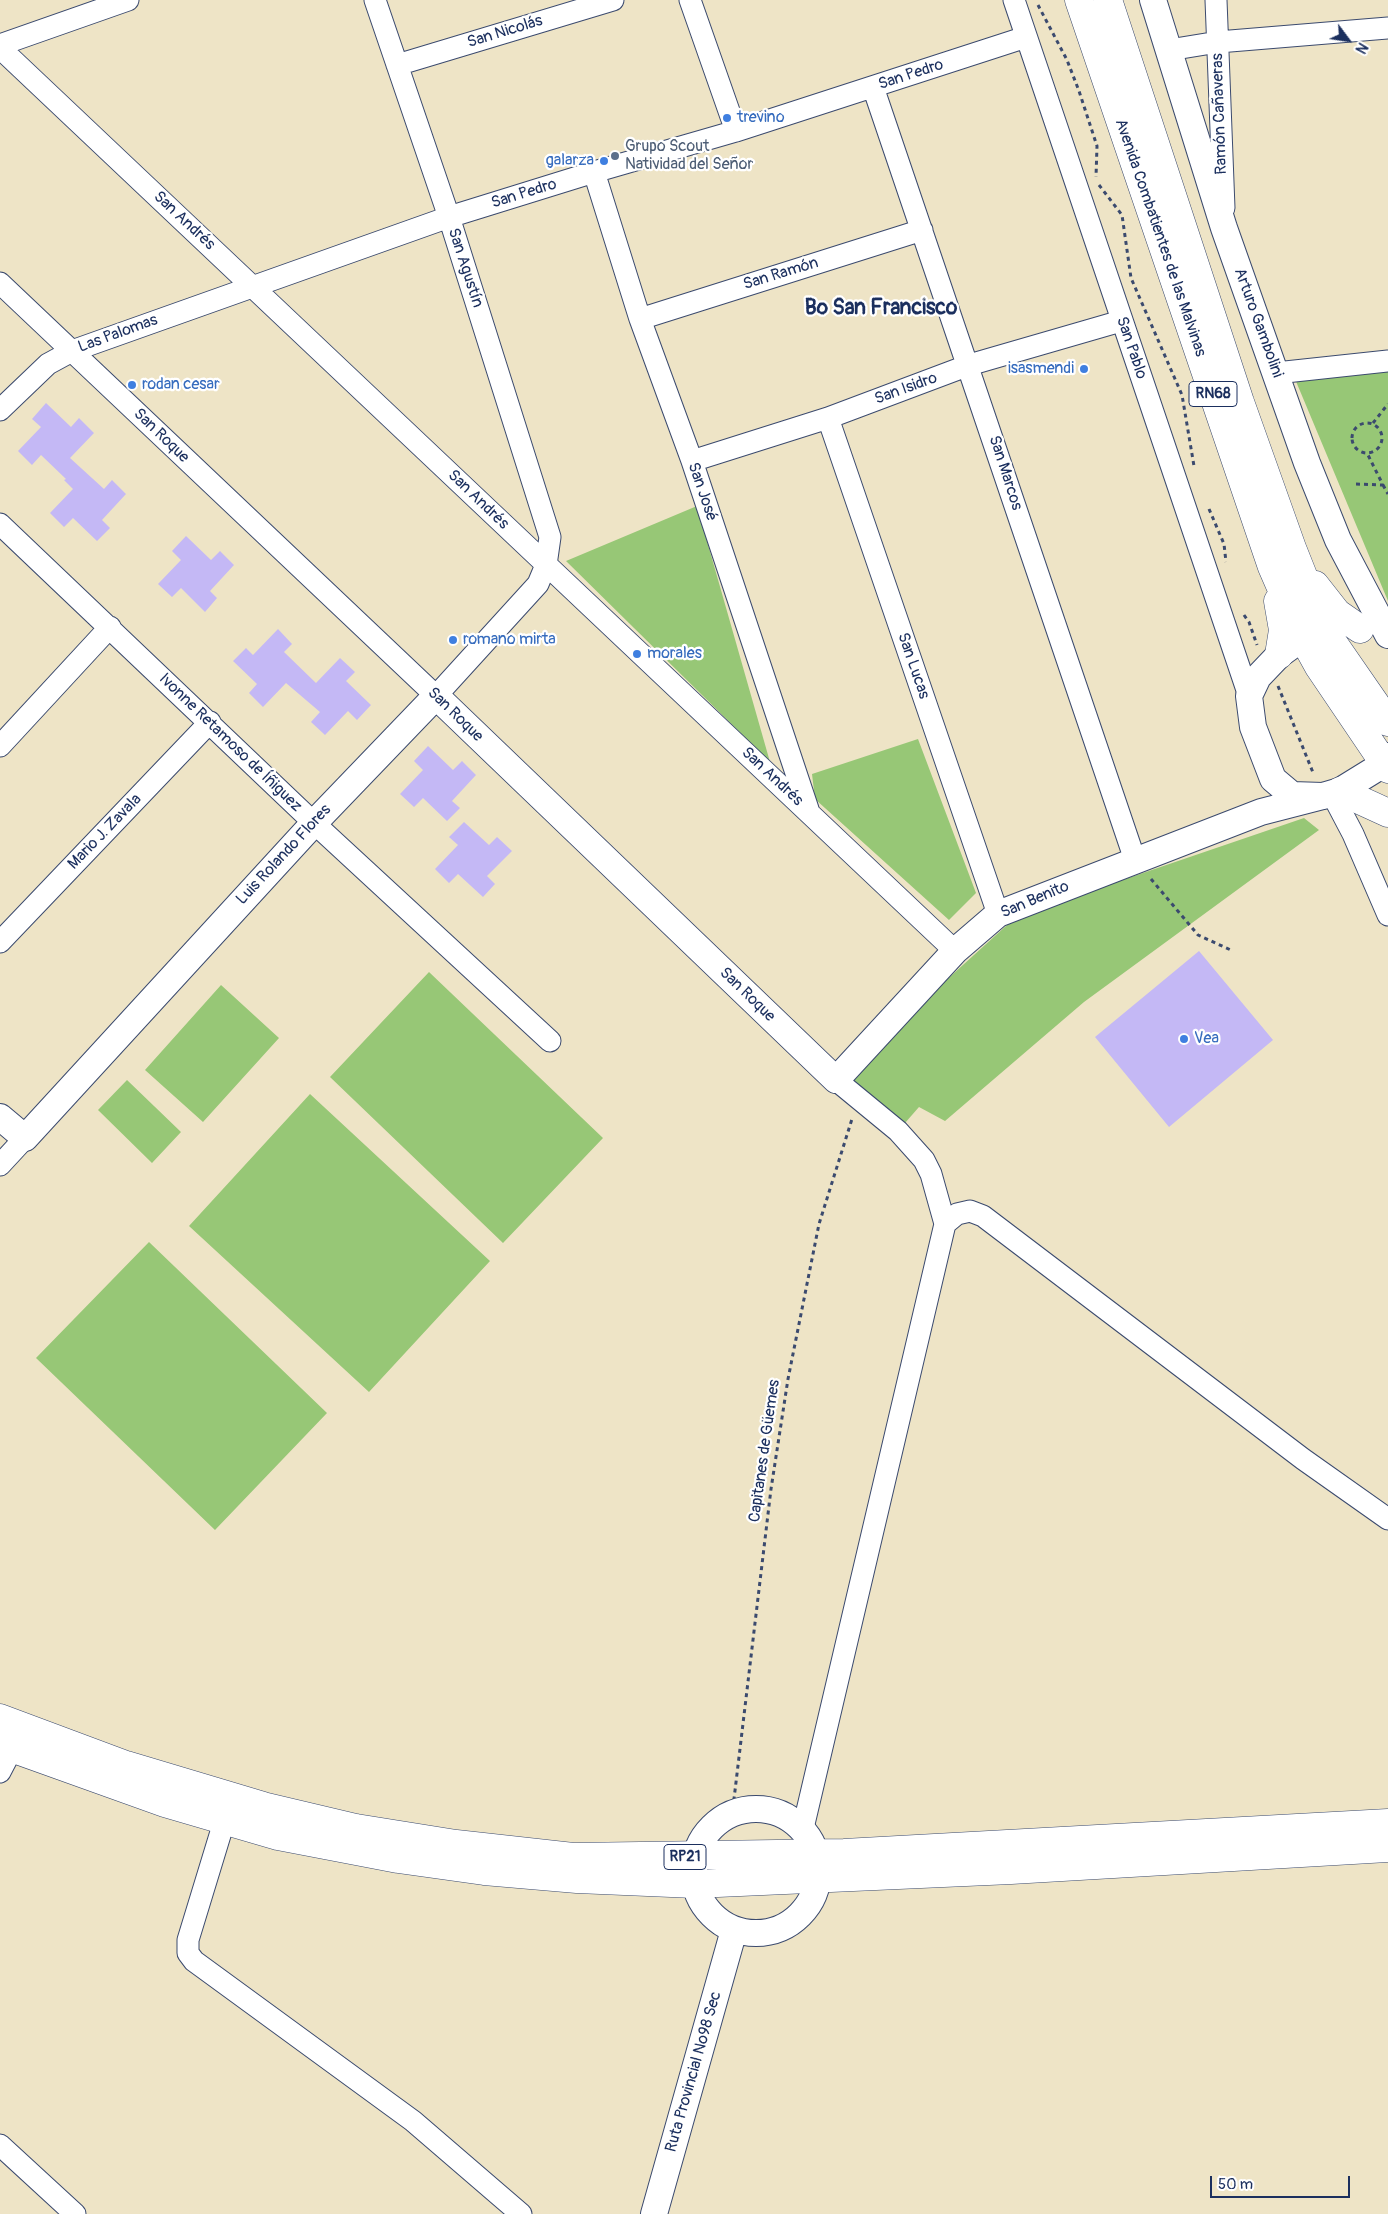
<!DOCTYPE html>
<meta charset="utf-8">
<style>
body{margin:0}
#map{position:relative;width:1388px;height:2214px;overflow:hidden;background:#eee4c6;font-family:Pangolin,sans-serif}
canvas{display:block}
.north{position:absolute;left:1323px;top:15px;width:50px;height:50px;-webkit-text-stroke:4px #fff;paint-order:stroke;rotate:121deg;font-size:14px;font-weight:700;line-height:20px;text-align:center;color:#1b2f5e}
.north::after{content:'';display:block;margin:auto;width:18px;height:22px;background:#1b2f5e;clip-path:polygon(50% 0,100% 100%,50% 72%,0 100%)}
.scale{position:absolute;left:1210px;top:2176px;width:140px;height:22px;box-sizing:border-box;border:2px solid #1b2f5e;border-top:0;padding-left:6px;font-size:15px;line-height:18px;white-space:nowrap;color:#1b2f5e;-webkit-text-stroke:4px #fff;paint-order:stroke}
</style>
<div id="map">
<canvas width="1388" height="2214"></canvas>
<div class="north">N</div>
<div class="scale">50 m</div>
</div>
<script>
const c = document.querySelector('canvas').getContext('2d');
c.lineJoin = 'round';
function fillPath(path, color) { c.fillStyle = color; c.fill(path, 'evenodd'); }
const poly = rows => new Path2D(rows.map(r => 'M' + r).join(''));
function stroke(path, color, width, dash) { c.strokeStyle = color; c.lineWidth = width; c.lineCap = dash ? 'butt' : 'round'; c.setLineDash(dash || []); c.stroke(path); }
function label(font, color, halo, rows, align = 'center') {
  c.font = font + ' Pangolin,sans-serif'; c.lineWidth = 4.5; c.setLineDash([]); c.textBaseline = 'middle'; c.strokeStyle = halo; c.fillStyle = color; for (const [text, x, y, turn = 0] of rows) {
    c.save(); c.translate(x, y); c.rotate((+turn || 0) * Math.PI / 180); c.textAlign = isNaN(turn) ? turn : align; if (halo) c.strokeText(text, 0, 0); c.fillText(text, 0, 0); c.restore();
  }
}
fillPath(poly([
 [1388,363,1388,601,1295,379],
 [697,506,770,762,566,561],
 [918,739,976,893,949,920,815,799,812,774],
 [1304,818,1319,830,1084,1002,945,1121,919,1107,898,1131,836,1080,1017,916],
 [429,972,603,1138,503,1243,330,1077],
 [221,985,279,1038,203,1122,145,1070],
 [127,1080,181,1132,152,1163,98,1110],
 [310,1094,490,1261,369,1392,189,1226],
 [149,1242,327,1413,215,1530,36,1358]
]), '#97c776');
fillPath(poly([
 [46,403,71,427,79,418,94,433,70,458,104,489,112,480,126,494,102,520,110,528,97,541,73,518,64,527,50,513,73,489,64,480,66,479,41,455,32,465,18,451,41,427,32,419],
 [186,536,211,560,220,551,234,565,210,591,217,598,205,612,181,588,172,597,158,584,181,560,172,551],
 [278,629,292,644,284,652,316,683,340,658,355,672,346,681,371,705,357,720,348,711,325,735,311,722,320,712,286,683,263,707,249,693,257,684,233,661,246,648,253,655],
 [428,746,453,770,462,761,476,775,452,801,460,808,447,821,423,798,414,807,400,794,423,770,414,761],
 [464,822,489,845,497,837,512,851,487,876,495,884,483,897,458,874,449,883,435,869,458,845,449,837],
 [1199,951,1273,1040,1169,1127,1095,1037]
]), '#c4b8f5');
const minor = poly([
 [690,0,736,131],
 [1014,0,1249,696],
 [1216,0,1224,208],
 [0,45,128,0],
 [0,48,955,951],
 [1169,50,1218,42,1388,28],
 [397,65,613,0],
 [873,87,1135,860],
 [594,172,640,319,692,461,808,809],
 [0,283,436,696,538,584,546,565,550,537,449,217,375,0],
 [640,319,922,230],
 [1276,373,1388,361],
 [0,410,48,364,72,351,449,217,594,172,736,131,1026,37],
 [828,418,998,914],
 [692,461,828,418,969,365,1121,321],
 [0,524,314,823,550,1041],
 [0,746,110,627],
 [1332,794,1353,834,1388,915],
 [0,942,210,722],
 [836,1080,898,1131,924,1160,931,1174,945,1224,957,1214,970,1211,983,1216,1303,1459,1388,1519],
 [0,1165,25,1138],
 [0,1772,12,1749],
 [224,1822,188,1940,188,1953,194,1961,413,2121,521,2214],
 [803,1828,945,1224],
 [0,2145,75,2214]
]);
const tertiary = poly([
 [1153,0,1224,228,1307,463,1338,540,1388,635],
 [1297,642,1279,655,1258,677,1249,696,1253,727,1273,779,1292,795,1323,796,1340,791,1374,770,1388,756],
 [0,1117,25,1138,314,823,436,696,836,1080,955,951,998,914,1261,812,1323,796],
 '694 1871a62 62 0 1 1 124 0a62 62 0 1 1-124 0Z',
 [654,2214,734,1930]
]);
const primary = poly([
 [1079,0,1272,567,1303,638,1319,667,1388,769],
 [1108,0,1240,402,1292,548,1325,631,1388,722],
 [1315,585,1337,613,1360,629],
 [1278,601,1283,630,1279,655],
 [1340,791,1388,813],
 [0,1718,126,1765,263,1806,356,1828,456,1844,573,1857,844,1853,1388,1823],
 [0,1744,165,1803,278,1836,398,1859,484,1871,577,1879,695,1884,1011,1870,1388,1848]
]);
stroke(minor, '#3b4a6e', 23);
stroke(tertiary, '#3b4a6e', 28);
stroke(primary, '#3b4a6e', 29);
stroke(poly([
 [1038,5,1067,60,1079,91,1097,146,1096,177],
 [1099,185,1122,215,1131,278,1182,395,1194,466],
 '1352 438a15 15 0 1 1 30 0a15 15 0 1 1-30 0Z',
 [1373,423,1388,404],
 [1356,484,1383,485,1367,453],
 [1383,485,1388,494],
 [1209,509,1224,544,1226,562],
 [1244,615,1249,622,1257,645],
 [1278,686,1314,775],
 [1151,879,1198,935,1233,951],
 [727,1815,734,1799,771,1489,788,1379,819,1224,852,1119],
 [705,1832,711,1827]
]), '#3b4a6e', 3, [4, 4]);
stroke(minor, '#fff', 21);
stroke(tertiary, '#fff', 26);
stroke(primary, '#fff', 28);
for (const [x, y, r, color] of [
 [727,118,5,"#3f7fe0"],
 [615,156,5,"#5c6f8a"],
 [604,161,5,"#3f7fe0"],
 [1084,369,5,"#3f7fe0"],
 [132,385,5,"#3f7fe0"],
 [453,640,5,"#3f7fe0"],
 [637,654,5,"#3f7fe0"],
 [1184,1039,5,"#3f7fe0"]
]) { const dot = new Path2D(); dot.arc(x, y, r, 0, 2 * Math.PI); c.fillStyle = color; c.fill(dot); stroke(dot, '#fff', 2); }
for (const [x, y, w] of [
 [1213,394,48],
 [685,1857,42]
]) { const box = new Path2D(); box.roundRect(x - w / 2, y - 12.5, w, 25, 4); c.fillStyle = '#fff'; c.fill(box); stroke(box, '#1b2f5e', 1); }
label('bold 15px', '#1b2f5e', null, [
 ["RN68",1213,394],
 ["RP21",685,1857]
]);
label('16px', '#1b2f5e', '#fff', [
 ["San Nicolás",505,32,-17],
 ["San Pedro",911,75,-18],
 ["Ramón Cañaveras",1220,114,-92],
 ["San Pedro",524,194,-17],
 ["San Andrés",184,221,43],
 ["Avenida Combatientes de las Malvinas",1160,238,71],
 ["San Agustín",465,268,72],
 ["San Ramón",781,274,-17],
 ["Arturo Gambolini",1258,323,70],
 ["Las Palomas",118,334,-20],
 ["San Pablo",1131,348,71],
 ["San Isidro",906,389,-20],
 ["San Roque",161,436,44],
 ["San Marcos",1005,473,72],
 ["San José",702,492,71],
 ["San Andrés",478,500,44],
 ["San Lucas",913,666,71],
 ["San Roque",455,715,44],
 ["Ivonne Retamoso de Íñiguez",230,743,44],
 ["San Andrés",772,777,43],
 ["Mario J. Zavala",105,832,-46],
 ["Luis Rolando Flores",284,855,-47],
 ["San Benito",1035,900,-23],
 ["San Roque",747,995,44],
 ["Capitanes de Güemes",765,1451,-82],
 ["Ruta Provincial Nº98 Sec",694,2072,-74]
]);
label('16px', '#366cbe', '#fff', [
 ["trevino",737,118],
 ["galarza",594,161,"right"],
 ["isasmendi",1074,369,"right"],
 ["rodan cesar",142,385],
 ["romano mirta",463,640],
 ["morales",647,654],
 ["Vea",1194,1039]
], 'left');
label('16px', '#4e5e75', '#fff', [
 ["Grupo Scout",625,147],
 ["Natividad del Señor",625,165]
], 'left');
label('bold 21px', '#1b2f5e', '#fff', [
 ["Bº San Francisco",881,309]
]);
</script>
